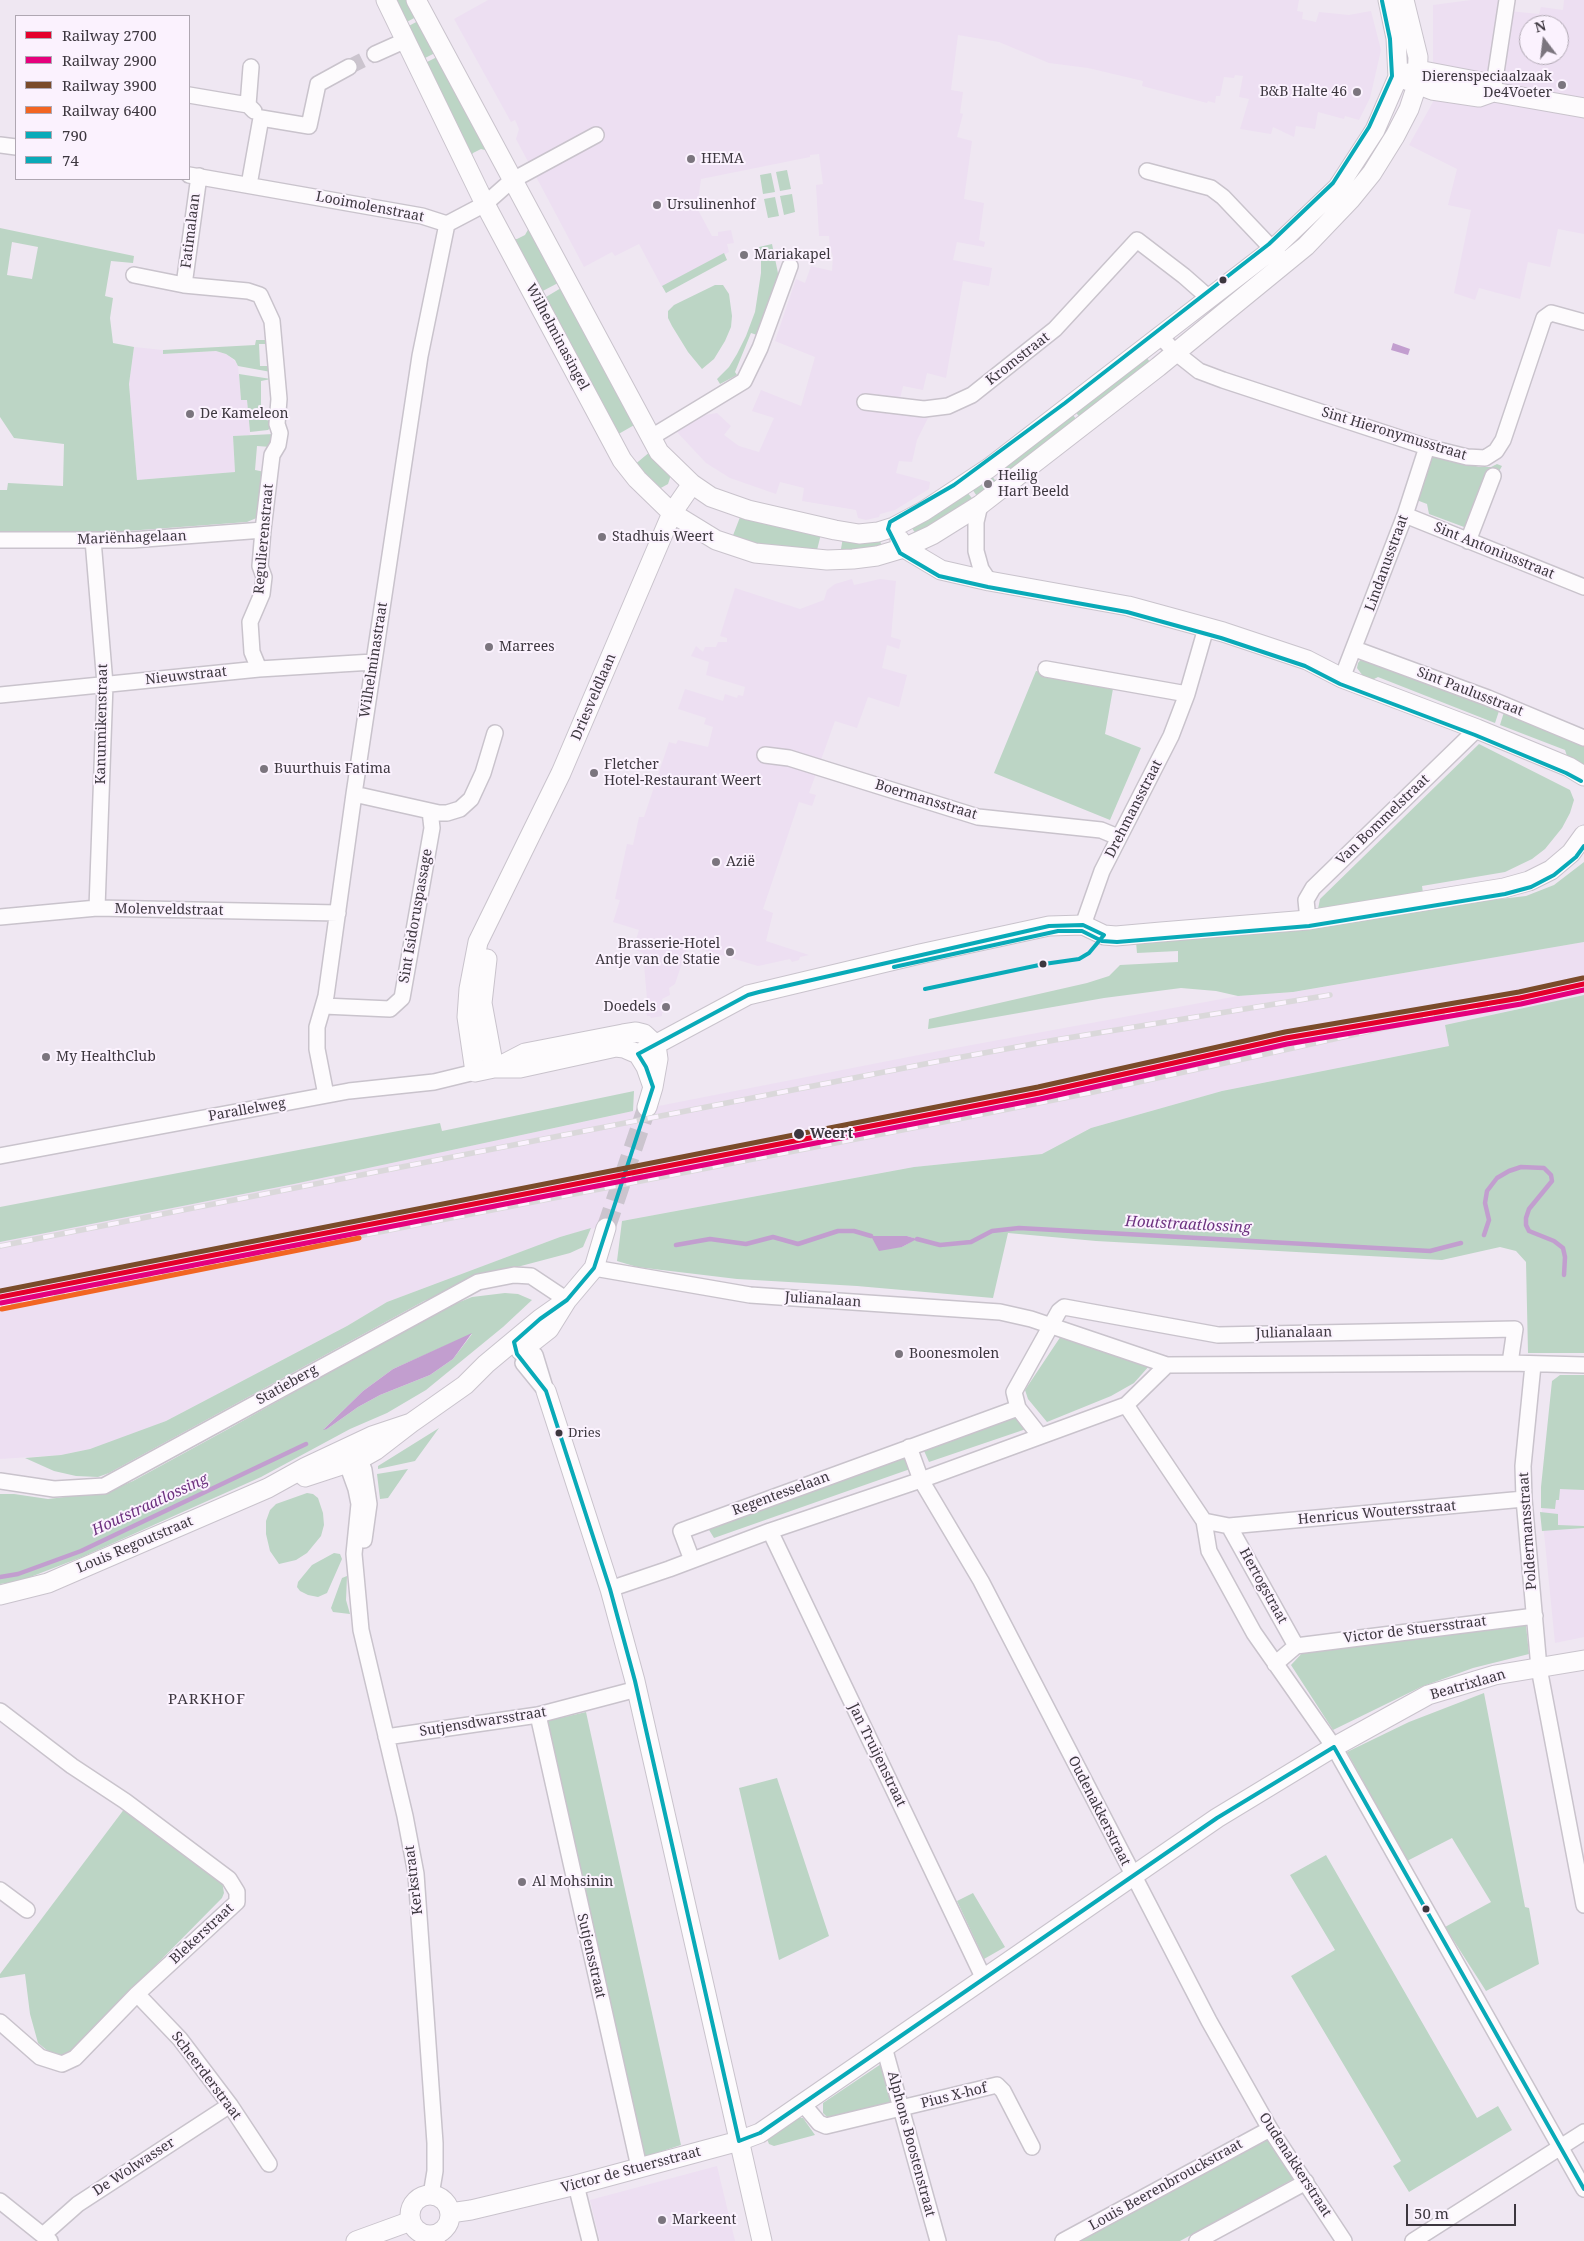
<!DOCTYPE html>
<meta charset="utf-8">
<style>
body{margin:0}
#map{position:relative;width:1584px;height:2241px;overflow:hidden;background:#efe7f2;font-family:"Noto Serif",serif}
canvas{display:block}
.legend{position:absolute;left:15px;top:15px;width:175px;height:165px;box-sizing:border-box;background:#fbf2fe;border:1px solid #afa7b2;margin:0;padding:6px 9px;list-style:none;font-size:15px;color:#3d373f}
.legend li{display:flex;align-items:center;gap:10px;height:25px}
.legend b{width:25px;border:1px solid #afa7b2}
.north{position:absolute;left:1519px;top:15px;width:50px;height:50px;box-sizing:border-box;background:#fbf2fe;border:1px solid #afa7b2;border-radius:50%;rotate:345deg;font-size:14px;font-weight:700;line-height:20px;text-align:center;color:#3d373f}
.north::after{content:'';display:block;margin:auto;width:18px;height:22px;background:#7b757e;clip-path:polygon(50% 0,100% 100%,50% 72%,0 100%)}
.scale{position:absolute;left:1406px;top:2204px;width:110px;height:22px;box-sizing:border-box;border:2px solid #3d373f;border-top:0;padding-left:6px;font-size:15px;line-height:18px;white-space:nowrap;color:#3d373f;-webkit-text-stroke:4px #fbf2fe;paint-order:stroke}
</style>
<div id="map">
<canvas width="1584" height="2241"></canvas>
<ul class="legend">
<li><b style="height:6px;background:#e4002b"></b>Railway 2700</li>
<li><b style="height:6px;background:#e5007d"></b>Railway 2900</li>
<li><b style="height:6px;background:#7a4b2a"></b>Railway 3900</li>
<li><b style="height:6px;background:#f26522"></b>Railway 6400</li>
<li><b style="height:6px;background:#09aab8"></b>790</li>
<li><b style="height:6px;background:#09aab8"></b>74</li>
</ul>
<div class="north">N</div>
<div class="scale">50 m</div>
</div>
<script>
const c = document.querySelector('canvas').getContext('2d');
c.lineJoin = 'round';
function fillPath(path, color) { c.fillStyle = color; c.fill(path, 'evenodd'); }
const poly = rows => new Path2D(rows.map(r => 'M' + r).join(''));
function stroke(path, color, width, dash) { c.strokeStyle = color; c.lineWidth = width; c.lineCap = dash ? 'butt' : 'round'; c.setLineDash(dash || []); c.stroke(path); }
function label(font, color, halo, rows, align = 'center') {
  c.font = font + ' "Noto Serif",serif'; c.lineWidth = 4; c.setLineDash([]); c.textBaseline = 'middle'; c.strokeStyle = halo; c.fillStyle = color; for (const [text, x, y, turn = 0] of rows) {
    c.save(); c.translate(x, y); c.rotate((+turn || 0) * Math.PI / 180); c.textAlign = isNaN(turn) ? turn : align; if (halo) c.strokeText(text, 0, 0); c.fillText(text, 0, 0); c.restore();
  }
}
fillPath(poly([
 [488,0,1299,0,1297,11,1303,12,1302,19,1316,22,1319,12,1349,15,1371,11,1381,50,1370,98,1359,120,1345,116,1344,119,1318,112,1315,129,1296,126,1294,137,1273,127,1271,134,1240,129,1249,99,1239,97,1243,76,1235,75,1234,78,1224,77,1220,96,1216,96,1215,103,1208,101,1207,103,1142,86,1143,81,1088,68,1049,63,999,42,958,35,951,90,963,92,960,113,963,114,957,137,972,141,964,199,984,203,979,240,985,242,984,247,957,242,953,260,992,268,989,286,963,281,946,378,927,373,923,390,903,386,897,411,930,414,917,440,912,462,899,461,896,473,930,482,929,489,895,510,880,514,879,517,866,520,858,518,856,510,802,501,804,488,780,482,776,494,730,478,706,463,676,431,694,417,717,413,731,426,724,435,739,446,759,452,774,418,752,411,761,390,801,406,815,357,775,341,796,279,805,283,811,266,832,271,833,256,830,249,829,236,819,236,816,185,823,184,819,154,810,155,810,157,701,179,697,208,712,236,718,236,718,232,731,230,734,243,727,244,729,252,662,287,639,244,615,256,612,252,584,267,516,139,519,129,515,120,511,122,454,19],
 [1471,0,1500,0,1499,10,1539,14,1541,7,1563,10,1564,0,1584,0,1584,234,1558,229,1550,267,1528,262,1520,299,1479,288,1475,300,1454,293,1471,210,1448,205,1457,169,1409,145,1433,102,1433,5],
 [1529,25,1559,25,1559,55,1529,55],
 [134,347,163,350,163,354,216,351,226,354,235,361,238,366,241,399,247,400,250,435,233,436,235,472,137,480,129,384],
 [852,579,854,585,880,579,896,581,891,637,901,640,899,649,887,645,882,668,907,675,899,707,868,697,857,728,835,721,809,793,816,795,812,806,799,802,763,909,773,913,766,941,809,955,800,957,799,960,792,962,790,959,758,966,688,945,675,984,669,988,670,995,662,999,665,1012,662,1013,662,1016,651,1018,650,1016,647,1016,645,1001,647,999,643,953,633,949,639,930,613,922,620,900,615,899,627,844,633,845,639,817,644,817,669,742,676,744,678,740,708,747,713,727,704,724,706,718,678,709,685,689,723,701,725,694,737,698,738,695,743,696,745,687,706,675,709,662,691,656,696,646,703,652,705,647,716,647,718,642,727,642,727,638,720,636,735,588,800,609,824,600,827,590,835,584],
 [1584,942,1584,995,1445,1025,1449,1046,1222,1091,1091,1128,1042,1154,914,1167,622,1221,560,1237,387,1302,347,1326,166,1421,121,1439,90,1449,61,1455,0,1459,0,1242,294,1184,633,1111,939,1051,1238,996,1293,992],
 [1584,1379,1584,1637,1555,1643,1542,1513,1542,1489],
 [717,2166,735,2241,600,2241,590,2200]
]), '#eddff2');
fillPath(poly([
 [390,0,410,0,418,16,401,25],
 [420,20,437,52,419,61,403,29],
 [439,56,489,151,481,149,473,153,469,160,421,65],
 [787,170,791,189,780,191,776,172],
 [771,173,775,192,763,194,760,175],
 [792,194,795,212,784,215,780,196],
 [775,197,779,216,768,218,764,199],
 [0,228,134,256,133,263,111,261,105,296,113,298,110,318,113,343,134,347,129,384,137,480,235,472,233,436,274,434,271,447,257,446,255,470,265,472,259,517,247,522,114,532,0,533,0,490,7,490,8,483,63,486,64,444,14,438,0,417],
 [12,242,38,247,32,279,7,275],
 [529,228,558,283,537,294,508,239,517,239,525,235],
 [772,244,780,283,760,336,751,333,735,372,737,375,720,384,717,379,729,367,737,354,746,336,755,312,761,273,761,253,757,253,755,248],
 [724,253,727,260,666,293,662,286],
 [715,285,723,285,729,294,732,316,731,327,725,341,714,359,702,369,688,352,672,326,668,318,668,311,674,305],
 [561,288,636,424,615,436,541,300],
 [256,340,269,340,269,344,259,344,260,366,270,366,271,372,238,366,235,360,226,354,216,351,163,354,163,350,255,345],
 [1144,355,1152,364,1081,419,1074,410],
 [239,374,271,379,261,381,261,419,271,421,271,427,268,430,250,432,247,400,241,400],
 [1071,412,1078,422,1003,480,996,471],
 [651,451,670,473,670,478,668,484,659,489,633,466],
 [1440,455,1479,467,1491,467,1497,464,1502,466,1469,525,1464,527,1429,514,1427,504,1414,499,1431,458],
 [991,475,998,484,979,499,972,489],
 [967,492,975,502,919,538,911,527],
 [742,512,821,534,816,554,758,545,732,538],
 [843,537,880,540,881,544,880,548,840,555],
 [1363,657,1499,711,1495,723,1378,677,1372,680,1363,676,1357,668,1358,663],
 [1036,671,1114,683,1105,734,1141,748,1110,820,994,773],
 [1504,712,1584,744,1584,766,1567,756,1565,750,1500,725],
 [1479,744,1570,790,1574,800,1570,813,1562,828,1545,849,1532,859,1505,872,1422,886,1423,893,1318,909,1320,899],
 [1584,862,1584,942,1293,992,1238,996,1216,991,1181,988,1104,998,928,1029,929,1019,1087,983,1109,976,1120,965,1178,962,1178,951,1137,953,1136,942,1526,896,1554,885],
 [1584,995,1584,1353,1528,1353,1526,1262,1516,1251,1500,1247,1442,1260,1096,1241,1008,1233,993,1298,857,1286,737,1279,637,1267,617,1261,622,1221,914,1167,1042,1154,1091,1128,1222,1091,1449,1046,1445,1025],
 [871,1236,907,1236,916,1239,902,1247],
 [634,1091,633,1111,294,1184,0,1242,0,1207,440,1123,442,1131],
 [591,1228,583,1247,570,1253,502,1271,424,1301,109,1473,98,1477,76,1476,54,1471,25,1458,61,1455,90,1449,166,1421,347,1326,387,1302,560,1237],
 [505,1293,518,1294,532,1300,503,1327,426,1390,387,1413,350,1429,261,1477,82,1557,20,1581,0,1584,0,1494,14,1494,48,1499,107,1492,133,1481,230,1428,442,1309,472,1297],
 [472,1334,453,1359,430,1375,380,1395,358,1407,327,1429,324,1429,363,1391,393,1369],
 [1063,1333,1150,1365,1134,1383,1111,1396,1047,1422,1028,1399,1025,1390],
 [1560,1375,1584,1375,1584,1490,1560,1489,1559,1500,1556,1500,1555,1509,1541,1508,1541,1487,1552,1381],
 [1018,1413,1032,1427,929,1462,921,1444],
 [439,1428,415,1461,378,1469,378,1466],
 [905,1451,913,1468,714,1538,706,1525],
 [408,1469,388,1498,380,1499,377,1474],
 [307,1493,313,1494,318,1498,323,1513,324,1525,321,1536,307,1553,296,1560,279,1564,270,1551,266,1534,266,1521,270,1510,276,1504],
 [1540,1512,1558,1514,1558,1525,1584,1526,1584,1528,1542,1531],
 [334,1553,340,1554,342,1559,327,1593,318,1597,308,1595,300,1591,297,1587,298,1582,312,1565],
 [347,1576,346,1600,350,1614,333,1612,331,1608,342,1578],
 [1526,1625,1529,1654,1473,1668,1421,1687,1333,1730,1291,1665,1305,1650],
 [1484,1693,1525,1907,1529,1908,1539,1964,1486,1991,1445,1927,1491,1902,1452,1838,1407,1861,1347,1752,1409,1722],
 [586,1712,681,2145,644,2157,547,1721],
 [777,1778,829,1936,779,1960,739,1788],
 [125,1808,222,1881,224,1893,222,1898,71,2051,64,2056,54,2056,38,2043,30,2014,25,1974,0,1978,0,1974],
 [1326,1855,1477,2118,1498,2106,1512,2130,1409,2192,1393,2166,1401,2161,1291,1976,1335,1950,1290,1875],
 [973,1893,1005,1947,984,1959,957,1901],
 [881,2064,891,2104,835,2117,827,2117,823,2113,823,2103],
 [796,2118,803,2118,815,2135,774,2146,769,2144,767,2139],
 [1273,2136,1297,2177,1180,2241,1074,2241]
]), '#bcd5c5');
fillPath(poly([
 [1393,343,1410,349,1408,355,1391,350],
 [871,1236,907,1236,917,1239,902,1247,879,1251],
 [472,1333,453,1359,430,1375,380,1395,358,1407,327,1429,323,1430,363,1391,393,1369]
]), '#c29ecf');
stroke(poly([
 [1484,1235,1489,1220,1485,1203,1487,1191,1497,1178,1509,1171,1521,1167,1544,1168,1551,1175,1552,1181,1529,1209,1526,1218,1526,1225,1529,1231,1554,1241,1563,1248,1565,1257,1564,1275],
 [917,1239,940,1245,971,1242,992,1231,1019,1228,1430,1251,1461,1243],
 [676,1245,710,1239,746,1244,773,1237,798,1244,838,1231,854,1231,871,1236],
 [0,1577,18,1574,81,1551,306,1444]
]), '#c29ecf', 4.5);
stroke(poly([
 [349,67,375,54]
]), '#cbc4ce', 15, [15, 8]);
stroke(poly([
 [606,1228,647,1107]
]), '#cbc4ce', 19, [19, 9]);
const minor = poly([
 [375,54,404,41],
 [251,67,248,105,254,111],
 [1493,92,1507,0],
 [189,95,248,105],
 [0,145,16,147],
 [1147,171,1211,188,1223,197,1280,257],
 [189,175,422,216,447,224,485,204,511,181,596,135],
 [249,185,261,118,309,126,318,84,349,67],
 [134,275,184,285,248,291,260,295,272,321,279,399,277,424,280,433,278,445,272,455,263,530,260,566,264,577,262,594,250,622,252,652,259,669],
 [184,285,199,176],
 [1161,337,1175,352,1199,371,1223,380,1427,447,1467,457,1485,458,1496,451,1503,440,1544,318,1551,313,1584,322],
 [865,402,924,409,948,406,972,395,1055,329,1137,240,1184,276,1209,298],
 [650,438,744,381,760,348,790,266],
 [980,505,976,522,976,551,981,569,989,581],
 [1405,515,1584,587],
 [0,540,132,540,263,530],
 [93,540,105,684,97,908],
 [1468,541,1493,476],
 [1355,649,1488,698,1584,738],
 [1046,669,1187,694],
 [1342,678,1405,515,1427,447],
 [0,695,259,669,373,662],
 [765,755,789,758,978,817,1101,830,1118,837],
 [354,794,439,813,447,813,460,809,471,799,483,773,495,733],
 [0,917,97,908,338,913],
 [1308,920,1306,900,1313,888,1477,729],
 [1083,925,1102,871,1171,736,1187,694,1206,628],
 [324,1006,390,1009,402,998,432,828,430,811],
 [326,1095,317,1049,317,1027,326,996,354,794,420,356,447,224],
 [0,1156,349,1091,434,1082,475,1072],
 [594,1268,750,1295,1000,1312,1031,1319,1167,1365,1510,1363,1584,1365],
 [535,1355,546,1391],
 [523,1363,545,1390],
 [1533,1365,1523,1466,1524,1499,1539,1668,1584,1905],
 [1126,1405,1204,1521,1209,1551,1254,1633,1334,1747,1584,2189],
 [1018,1408,1040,1436],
 [909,1447,921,1480,981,1581,1209,2021,1270,2129,1344,2241],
 [352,1453,360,1459,364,1470,369,1504,364,1540],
 [347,1454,347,1464,356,1489,359,1504,354,1554,361,1630,405,1816,416,1874,435,2143,435,2171,431,2195],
 [0,1481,54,1489,104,1486,478,1282,514,1275,531,1276,567,1300],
 [1204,1521,1229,1526,1524,1499],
 [1229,1526,1296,1646,1275,1664],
 [770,1531,984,1979],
 [692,1560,681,1531,1018,1408,1014,1392,1059,1311,1064,1307,1218,1335,1515,1329,1510,1363],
 [610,1589,669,1569,770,1531,921,1480,1126,1405,1167,1365],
 [1296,1646,1535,1616],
 [0,1711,72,1766,125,1801,229,1879,237,1892,237,1902,137,1994,75,2058,62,2064,40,2057,0,2022],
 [538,1715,639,2167],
 [386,1737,538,1715,637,1689],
 [0,1890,27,1910],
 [137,1994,180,2039,230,2105,269,2164],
 [884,2047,938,2241],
 [803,2104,819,2123,826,2126,997,2085,1003,2091,1032,2147],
 [576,2185,590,2241],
 [0,2201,50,2241],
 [43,2235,78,2204,230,2105],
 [435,2235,437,2241],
 [1063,2241,1270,2129],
 [1197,2241,1306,2182],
 [1413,2241,1584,2132]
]);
const tertiary = poly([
 [386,0,485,204,622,460,637,479,672,513,716,540,755,553,827,560,853,559,877,556,904,548,932,535,980,505,1158,367,1306,246,1350,200,1372,173,1395,136,1409,109,1417,85,1418,57,1404,0],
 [416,0,659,452,692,484,711,497,748,510,835,530,859,534,878,532,894,527,924,511,989,468,1273,249,1338,187,1375,130,1398,77,1396,38,1388,0],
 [1407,74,1418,70,1481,82,1493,92],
 [1406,80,1432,90,1479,97,1493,92,1584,108],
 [900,540,904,548,941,570,989,581,1128,606,1223,632,1307,660,1342,678,1477,729,1569,767,1584,776],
 [487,959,482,1003,494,1068],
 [638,1054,748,995,920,954,1049,926,1083,925,1104,935,1116,936,1161,932,1308,920,1504,888,1529,881,1551,870,1571,853,1584,835],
 [498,1067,525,1053,623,1034,636,1032,644,1034,656,1045,658,1059,653,1087,647,1107],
 [653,1087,646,1067,638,1054,624,1048,616,1047,520,1068,494,1068,475,1072,467,1017,469,989,478,942,561,773,672,513,692,484],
 [521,1351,549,1329,567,1300,594,1268,606,1228],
 [546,1391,610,1589,635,1681,762,2241],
 [305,1477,360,1459,376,1450,411,1423,465,1385,486,1364,540,1319,567,1300],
 [0,1595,48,1583,268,1488,306,1467,372,1436,411,1423],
 '410 2215a20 20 0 1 1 40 0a20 20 0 1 1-40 0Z',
 [450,2213,471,2210,576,2185,739,2141,760,2133,1217,1818,1334,1747,1428,1695,1495,1675,1584,1660],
 [356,2241,411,2221]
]);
stroke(minor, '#c9c3cc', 18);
stroke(tertiary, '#c9c3cc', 21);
stroke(minor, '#fdfbfd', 15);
stroke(tertiary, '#fdfbfd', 19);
const rail = poly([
 [600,1183,650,1170],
 [0,1246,940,1061,1055,1040,1330,995],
 [0,1306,933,1124,1089,1093,1520,998]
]);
stroke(rail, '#dad8da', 5.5);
stroke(rail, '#fbf2fe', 4, [11]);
stroke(poly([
 [1334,1747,1584,2189],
 [739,2141,635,1681,610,1589,546,1391,517,1354,514,1342,540,1319,567,1300,594,1268,653,1087,646,1067,638,1054,748,995,759,992,1049,926,1083,925,1104,935,1089,953,1079,959,1044,964,925,989],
 [739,2141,760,2133,1217,1818,1334,1747]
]), '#09aab8', 4);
stroke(poly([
 [1382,1,1390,39,1392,76,1369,127,1333,183,1269,244,1065,403,954,485,890,522,888,529,900,553,939,576,988,587,1127,612,1221,638,1305,666,1340,684,1475,735,1566,773,1581,781],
 [894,967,1058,931,1082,931,1102,941,1117,942,1309,926,1505,894,1531,887,1554,875,1576,857,1584,846]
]), '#09aab8', 4);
stroke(poly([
 [0,1297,1039,1093,1286,1038,1520,998,1584,984]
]), '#e4002b', 5);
stroke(poly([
 [1,1303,1040,1099,1287,1044,1521,1004,1584,990]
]), '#e5007d', 5);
stroke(poly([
 [0,1291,1038,1087,1285,1032,1519,992,1583,978]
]), '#7a4b2a', 5);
stroke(poly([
 [2,1309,359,1238]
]), '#f26522', 5);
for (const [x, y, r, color] of [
 [1562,85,5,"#7b757e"],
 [1357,92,5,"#7b757e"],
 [691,159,5,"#7b757e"],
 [657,205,5,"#7b757e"],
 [744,255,5,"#7b757e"],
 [1223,280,4.5,"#3d373f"],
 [190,414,5,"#7b757e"],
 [988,484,5,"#7b757e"],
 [602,537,5,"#7b757e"],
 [489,647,5,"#7b757e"],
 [264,769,5,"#7b757e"],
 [594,773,5,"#7b757e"],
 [716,862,5,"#7b757e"],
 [730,952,5,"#7b757e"],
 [1043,964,4.5,"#3d373f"],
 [666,1007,5,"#7b757e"],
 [46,1057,5,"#7b757e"],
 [799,1134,6,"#3d373f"],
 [899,1354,5,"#7b757e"],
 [559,1433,4.5,"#3d373f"],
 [522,1882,5,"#7b757e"],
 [1426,1909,4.5,"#3d373f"],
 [662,2220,5,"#7b757e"]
]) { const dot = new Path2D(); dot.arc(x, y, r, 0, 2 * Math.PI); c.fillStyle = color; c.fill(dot); stroke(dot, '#fbf2fe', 2); }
label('13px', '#3d373f', '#fbf2fe', [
 ["Dries",568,1433]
], 'left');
label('14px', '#3d373f', '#fbf2fe', [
 ["Dierenspeciaalzaak",1552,77,"right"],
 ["De4Voeter",1552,93,"right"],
 ["B&B Halte 46",1347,92,"right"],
 ["HEMA",701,159],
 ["Ursulinenhof",667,205],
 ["Mariakapel",754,255],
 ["De Kameleon",200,414],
 ["Heilig",998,476],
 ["Hart Beeld",998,492],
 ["Stadhuis Weert",612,537],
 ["Marrees",499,647],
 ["Fletcher",604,765],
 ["Hotel-Restaurant Weert",604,781],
 ["Buurthuis Fatima",274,769],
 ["Azië",726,862],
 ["Brasserie-Hotel",720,944,"right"],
 ["Antje van de Statie",720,960,"right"],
 ["Doedels",656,1007,"right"],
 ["My HealthClub",56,1057],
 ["Boonesmolen",909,1354],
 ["Al Mohsinin",532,1882],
 ["Markeent",672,2220]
], 'left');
label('14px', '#3d373f', '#fbf2fe', [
 ["Looimolenstraat",370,207,11],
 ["Fatimalaan",191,231,-83],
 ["Wilhelminasingel",557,337,62],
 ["Kromstraat",1018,359,-38],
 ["Sint Hieronymusstraat",1394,434,17],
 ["Mariënhagelaan",132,538,-2],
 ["Regulierenstraat",264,539,-85],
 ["Sint Antoniusstraat",1494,551,22],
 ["Lindanusstraat",1387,563,-70],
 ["Wilhelminastraat",374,660,-81],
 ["Nieuwstraat",186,676,-6],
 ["Sint Paulusstraat",1470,692,21],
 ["Driesveldlaan",594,697,-67],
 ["Kanunnikenstraat",102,724,-89],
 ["Boermansstraat",926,800,17],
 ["Drehmansstraat",1134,809,-63],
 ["Van Bommelstraat",1383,820,-44],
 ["Molenveldstraat",169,910,1],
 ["Sint Isidoruspassage",416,916,-80],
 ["Parallelweg",247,1110,-10],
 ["Julianalaan",823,1300,4],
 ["Julianalaan",1294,1333,-1],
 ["Statieberg",287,1385,-29],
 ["Regentesselaan",781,1494,-20],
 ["Henricus Woutersstraat",1377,1513,-5],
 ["Poldermansstraat",1528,1531,-94],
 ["Louis Regoutstraat",135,1545,-23],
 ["Hertogstraat",1263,1586,61],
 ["Victor de Stuersstraat",1415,1630,-7],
 ["Beatrixlaan",1468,1685,-16],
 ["Sutjensdwarsstraat",483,1722,-9],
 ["Jan Truijenstraat",877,1755,64],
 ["Oudenakkerstraat",1099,1811,63],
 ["Kerkstraat",414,1880,-97],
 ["Blekerstraat",202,1934,-43],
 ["Sutjensstraat",591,1956,77],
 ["Scheerderstraat",206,2076,53],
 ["Pius X-hof",954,2096,-14],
 ["Alphons Boostenstraat",911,2144,75],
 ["Oudenakkerstraat",1295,2165,57],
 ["De Wolwasser",134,2167,-33],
 ["Victor de Stuersstraat",631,2170,-15],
 ["Louis Beerenbrouckstraat",1166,2185,-29]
]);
label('bold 14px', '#3d373f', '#fbf2fe', [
 ["Weert",810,1134]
], 'left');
label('italic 15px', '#6c317f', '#fbf2fe', [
 ["Houtstraatlossing",1188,1225,3],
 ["Houtstraatlossing",150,1505,-25]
]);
c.letterSpacing = '1px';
label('15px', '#3d373f', '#fbf2fe', [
 ["PARKHOF",207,1700]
]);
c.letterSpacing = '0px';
</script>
